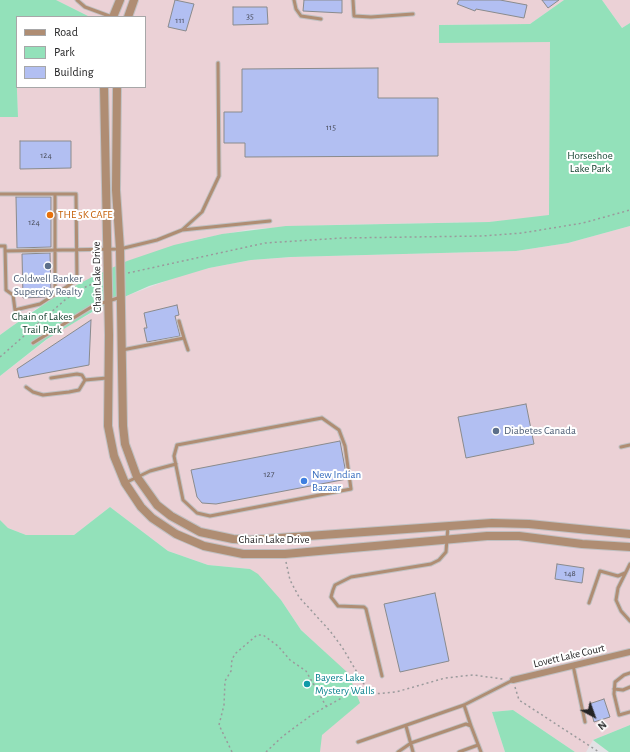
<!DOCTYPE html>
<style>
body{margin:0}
#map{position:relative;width:630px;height:752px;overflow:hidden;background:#e2e2e5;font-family:"Alegreya Sans",sans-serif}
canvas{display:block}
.legend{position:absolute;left:16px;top:16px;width:130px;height:72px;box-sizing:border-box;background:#fff;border:1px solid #a7a7a8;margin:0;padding:5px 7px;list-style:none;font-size:12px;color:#242425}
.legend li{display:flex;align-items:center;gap:8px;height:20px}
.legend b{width:20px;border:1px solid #a7a7a8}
.north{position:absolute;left:574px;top:696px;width:40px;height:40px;-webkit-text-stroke:3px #fff;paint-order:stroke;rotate:139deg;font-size:11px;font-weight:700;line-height:16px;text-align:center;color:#242425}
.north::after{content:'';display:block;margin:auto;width:14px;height:18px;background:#242425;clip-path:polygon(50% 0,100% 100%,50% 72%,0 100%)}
</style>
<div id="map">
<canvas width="630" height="752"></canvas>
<ul class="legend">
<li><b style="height:5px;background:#af8d73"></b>Road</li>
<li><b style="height:11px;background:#93e1ba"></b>Park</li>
<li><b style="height:11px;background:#b2bff2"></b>Building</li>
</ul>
<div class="north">N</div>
</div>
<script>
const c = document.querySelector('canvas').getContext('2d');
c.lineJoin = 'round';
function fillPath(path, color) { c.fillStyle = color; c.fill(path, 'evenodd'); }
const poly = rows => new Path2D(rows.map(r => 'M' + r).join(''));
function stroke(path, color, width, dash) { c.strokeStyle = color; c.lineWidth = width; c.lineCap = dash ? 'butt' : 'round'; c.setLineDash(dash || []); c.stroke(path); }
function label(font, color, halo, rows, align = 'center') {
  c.font = font + ' "Alegreya Sans",sans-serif'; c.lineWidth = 4; c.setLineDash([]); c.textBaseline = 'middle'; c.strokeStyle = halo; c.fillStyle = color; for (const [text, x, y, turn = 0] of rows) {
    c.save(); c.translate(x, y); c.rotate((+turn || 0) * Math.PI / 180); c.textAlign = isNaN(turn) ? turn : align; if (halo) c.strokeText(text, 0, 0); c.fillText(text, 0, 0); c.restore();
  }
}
fillPath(poly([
 [56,0,564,0,530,24,439,25,552,39,553,216,489,222,329,225,251,229,199,239,78,284,34,310,0,335,0,117,18,116,16,64,17,87,145,87,145,17,90,17],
 [602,0,630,0,630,23,622,28],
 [630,226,630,725,593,740,586,752,575,752,513,710,492,712,505,752,320,752,321,735,359,703,328,655,301,630,281,600,250,569,208,565,168,551,110,507,74,535,26,535,8,528,0,520,0,376,57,332,116,300,179,276,209,268,251,260,293,257,516,251,568,243]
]), '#ebd1d6');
fillPath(poly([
 [0,0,56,0,90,17,17,17,16,64,18,117,0,117],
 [564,0,602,0,622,28,630,23,630,226,568,243,516,251,291,257,251,260,209,268,149,286,97,309,47,339,0,376,0,335,11,327,56,296,92,277,127,261,174,245,222,234,286,226,489,222,549,215,550,42,439,43,439,25,530,24],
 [110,507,168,551,208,565,250,569,258,574,281,600,301,630,348,673,360,703,322,735,320,752,0,752,0,520,8,528,26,535,74,535],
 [513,710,575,752,505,752,492,712],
 [630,725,630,752,609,752,593,740]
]), '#93e1ba');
const building = poly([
 [175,0,194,4,186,31,168,27,175,0],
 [304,0,342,0,342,13,303,11,304,0],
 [459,0,500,0,527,5,524,18,476,9,475,11,457,4,459,0],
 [542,0,559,0,548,8,542,0],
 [233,7,267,7,268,24,233,25,233,7],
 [378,68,378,98,438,98,438,156,245,157,245,143,224,143,224,112,242,112,242,69,378,68],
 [20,141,71,141,71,168,20,169,20,141],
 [16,197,51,197,51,247,17,248,16,197],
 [50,253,51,293,45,297,23,298,22,254,50,253],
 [177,305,179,315,175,316,180,336,147,342,144,328,147,328,144,313,177,305],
 [91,320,89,365,19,378,17,369,91,320],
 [526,404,534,444,466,458,458,417,526,404],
 [340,441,347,479,216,504,202,503,197,497,191,470,340,441],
 [557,564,584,568,582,583,555,579,557,564],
 [435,593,449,661,400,672,384,604,435,593],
 [604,699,610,717,594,722,589,704,604,699]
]);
fillPath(building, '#b2bff2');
stroke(building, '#8a8b8d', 1);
const service = poly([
 [77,0,85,7,112,17],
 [294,0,296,9,301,16,321,19],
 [353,0,354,16,371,17,413,14],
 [0,194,76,194,77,280,40,304,15,310,13,295,6,290,5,246,0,246],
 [182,230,270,221],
 [5,251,120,249,157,240,182,230,202,212,219,176,218,63],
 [55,295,55,194],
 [184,338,188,350],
 [33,343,93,306,121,297],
 [122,350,184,338,179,321],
 [51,378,77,374,82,375,85,380],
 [26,387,33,392,43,395,69,392,79,390,85,380,107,378],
 [322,418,339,430,345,446,351,489,210,516,197,513,183,500,174,456,177,445,322,418],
 [621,447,630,445],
 [125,483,150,471,176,464],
 [630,564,618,588,616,600,621,611,630,621],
 [589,603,600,571,618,576,625,573],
 [573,665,585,722],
 [630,673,624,675,615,682,614,694,619,715,630,712],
 [382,676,366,609,364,607,338,606,331,597,333,590,335,585,351,577,431,564,439,560,446,552,448,526],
 [614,689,623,690,630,687],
 [464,705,471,726],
 [406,726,413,752],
 [358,742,464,705,513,680],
 [398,752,411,743,466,724,471,726,481,752],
 [459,752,478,745]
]);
const minor = poly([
 [513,680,630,652]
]);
const tertiary = poly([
 [113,17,120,0],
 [128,17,134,0],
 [104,87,109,335,108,426,114,456,125,483,141,507,152,518,176,534,204,546,243,554,285,554,487,536,519,536,582,544,630,547],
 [117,87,116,190,120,249,123,426,125,444,137,477,157,505,171,516,200,532,233,539,251,540,492,523,529,524,630,534]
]);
stroke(service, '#c0c0c2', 5);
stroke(minor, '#c0c0c2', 8);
stroke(tertiary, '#c0c0c2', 10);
stroke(poly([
 [128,273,265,243,342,238,482,236,522,233,583,223,630,210],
 [0,357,66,299,79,290,101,280],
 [286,562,290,580,299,597,330,631,342,647,364,684,373,694,396,692,445,678,473,675,503,679],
 [515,687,519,700,599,752],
 [232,752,219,725,224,705,225,681,231,671,232,659,236,653,257,635,263,635,278,646,290,660,306,671,326,706],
 [266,752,283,736,313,714,365,685]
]), '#9a9a9c', 1.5, [2, 3]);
stroke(service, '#af8d73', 3);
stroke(minor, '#af8d73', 6);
stroke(tertiary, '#af8d73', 8);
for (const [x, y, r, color] of [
 [50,215,4,"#e8710a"],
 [48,266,4,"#5c6f8a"],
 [496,431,4,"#5c6f8a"],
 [304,481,4,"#3f7fe0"],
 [307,684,4,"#0f9aa8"]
]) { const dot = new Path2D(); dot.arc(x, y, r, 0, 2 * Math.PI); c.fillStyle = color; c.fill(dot); stroke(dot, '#fff', 1.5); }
label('9px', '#484b58', null, [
 ["35",250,16],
 ["111",180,20],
 ["115",331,127],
 ["124",46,155],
 ["124",34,222],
 ["127",269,474],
 ["148",570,573]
]);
label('11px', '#0d3c28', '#fff', [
 ["Horseshoe",590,156],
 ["Lake Park",590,169],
 ["Chain of Lakes",42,317],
 ["Trail Park",42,330]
]);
label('11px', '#c56008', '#fff', [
 ["THE 5K CAFE",58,215]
], 'left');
label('11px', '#242425', '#fff', [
 ["Chain Lake Drive",97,277,-91],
 ["Chain Lake Drive",274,540],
 ["Lovett Lake Court",569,656,-13]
]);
label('11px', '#4e5e75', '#fff', [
 ["Coldwell Banker",48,279],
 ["Supercity Realty",48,292],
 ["Diabetes Canada",504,431,"left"]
]);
label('11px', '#366cbe', '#fff', [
 ["New Indian",312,475],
 ["Bazaar",312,488]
], 'left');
label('11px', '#0d838f', '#fff', [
 ["Bayers Lake",315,678],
 ["Mystery Walls",315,691]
], 'left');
</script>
